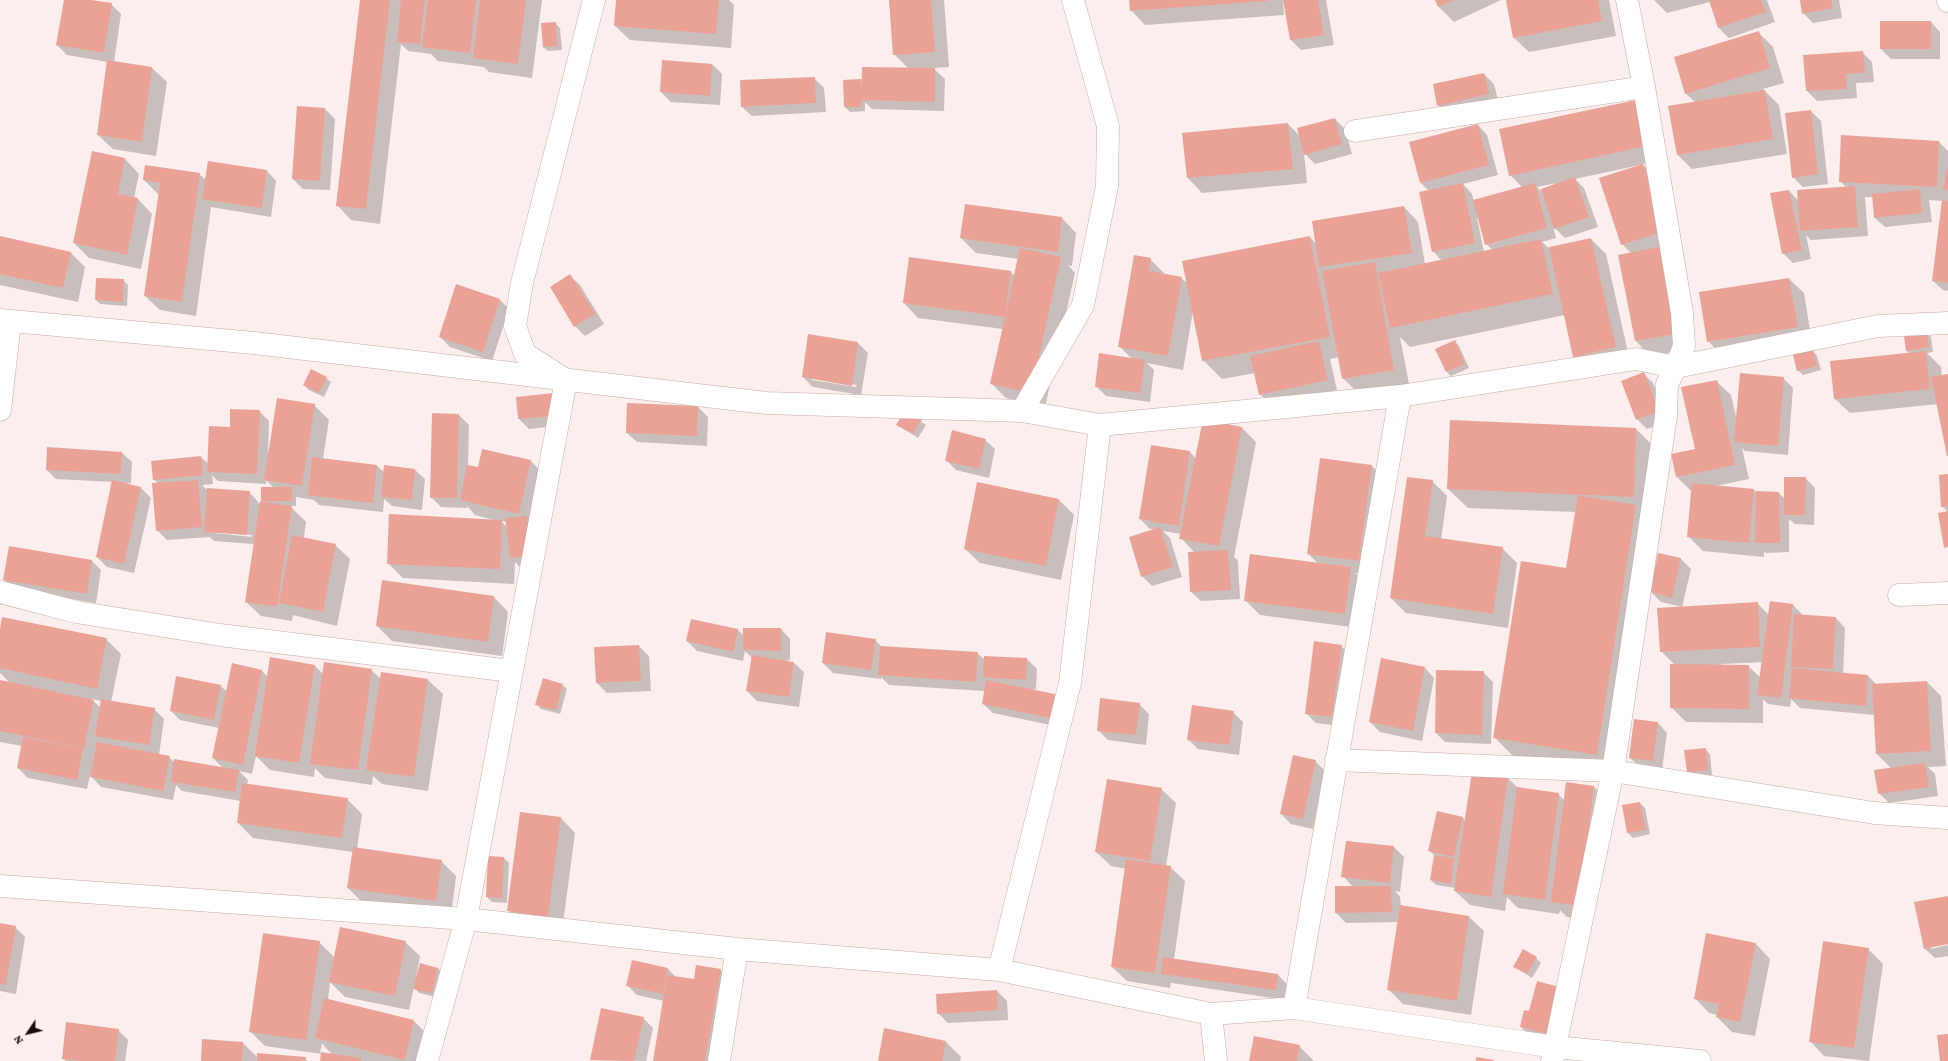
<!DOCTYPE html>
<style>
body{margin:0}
#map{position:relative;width:1948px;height:1061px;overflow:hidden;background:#fbeeec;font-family:"Crimson Pro",serif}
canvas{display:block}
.north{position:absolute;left:8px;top:1013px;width:40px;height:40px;-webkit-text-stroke:3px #fbeeec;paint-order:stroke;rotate:235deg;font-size:11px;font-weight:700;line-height:16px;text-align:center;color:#170d0c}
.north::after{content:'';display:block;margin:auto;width:14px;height:18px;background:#170d0c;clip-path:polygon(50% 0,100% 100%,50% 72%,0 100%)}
</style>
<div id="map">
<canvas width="1948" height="1061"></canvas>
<div class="north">N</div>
</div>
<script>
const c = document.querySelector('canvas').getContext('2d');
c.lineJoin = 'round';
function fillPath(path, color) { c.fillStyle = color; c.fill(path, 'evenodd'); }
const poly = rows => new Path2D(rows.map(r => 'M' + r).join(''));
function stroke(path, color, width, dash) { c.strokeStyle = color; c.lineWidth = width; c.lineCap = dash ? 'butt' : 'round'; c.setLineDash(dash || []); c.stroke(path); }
fillPath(poly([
 [65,0,85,0,111,4,121,14,114,62,152,68,167,82,156,156,113,149,98,135,108,62,67,55,57,45],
 [361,0,542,0,532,78,489,72,484,67,438,61,431,54,408,51,401,44,380,224,351,220,337,205],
 [617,0,729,0,734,5,731,48,630,40,615,26],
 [890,0,944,0,949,67,933,68,945,79,944,111,872,109,865,102,865,111,850,112,845,107,844,81,860,80,863,83,909,69,894,54],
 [1130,0,1326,0,1334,45,1301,50,1291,40,1285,2,1283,2,1284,15,1145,25,1131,10],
 [1436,0,1501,0,1454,22,1439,7],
 [1507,0,1609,0,1616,36,1529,52,1514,38],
 [1654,0,1767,0,1775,22,1729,38,1719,28,1710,2,1667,13],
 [1801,0,1839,0,1842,18,1813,23,1803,13],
 [1931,22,1940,32,1940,59,1891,59,1881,49],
 [555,23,560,28,562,50,548,51,543,47],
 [1758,32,1773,47,1784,83,1763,89,1779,105,1787,154,1692,169,1678,155,1695,102,1686,94,1675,58],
 [1862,52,1872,62,1874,82,1856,83,1857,98,1817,101,1807,91],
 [663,61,712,64,722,74,720,105,671,102,661,92],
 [1484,74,1494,84,1499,104,1448,115,1438,105],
 [814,78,824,88,826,112,752,116,742,107],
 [1635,101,1660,160,1642,164,1658,180,1678,262,1695,348,1650,356,1636,341,1619,255,1631,253,1622,244,1640,165,1575,179,1584,188,1598,227,1565,238,1553,226,1556,238,1542,242,1549,248,1591,239,1606,254,1630,362,1589,371,1574,356,1565,315,1410,347,1400,337,1409,384,1358,393,1343,378,1339,357,1330,359,1337,390,1270,404,1260,394,1255,373,1222,379,1203,360,1193,311,1183,370,1147,363,1154,370,1150,402,1106,396,1096,386,1132,359,1119,346,1150,259,1165,274,1181,278,1188,284,1310,237,1316,244,1404,207,1418,222,1425,264,1442,261,1433,251,1429,191,1421,183,1411,143,1478,125,1487,135,1498,175,1463,184,1472,194,1474,201,1522,187,1510,175],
 [1557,183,1540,190,1537,187],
 [1477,218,1479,218,1486,244,1493,250,1484,252],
 [325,109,335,119,330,190,303,189,293,179],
 [1811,111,1821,121,1828,184,1803,187,1793,177],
 [1335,119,1345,129,1352,154,1315,164,1304,153,1307,183,1202,193,1188,178,1288,124,1300,136],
 [1939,142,1948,151,1948,291,1943,290,1933,281,1943,201,1929,200,1932,222,1885,227,1875,218,1873,197,1865,197,1868,236,1811,240,1806,235,1811,259,1793,263,1783,253,1789,191,1799,201,1846,187,1840,181],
 [125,159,139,174,134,198,138,199,152,214,141,269,89,258,74,243],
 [267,171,276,181,271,217,211,207,196,316,160,310,145,296,159,195,144,180,199,174,206,180],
 [1062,218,1076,233,1072,266,1068,265,1075,273,1045,407,1006,398,991,383,1003,329,918,318,904,303,910,258,1010,271,1015,276,1019,259,976,253,961,238],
 [0,237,70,252,85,267,78,302,0,285],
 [570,276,580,285,604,324,585,336,575,326],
 [1789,279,1804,293,1812,342,1723,356,1708,341],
 [123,280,128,285,127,306,100,304,96,300],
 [500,300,509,309,492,361,450,347,440,337],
 [1926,333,1931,337,1933,352,1927,353,1941,367,1942,376,1948,375,1948,454,1938,404,1850,413,1835,399,1910,354,1907,351],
 [1455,342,1459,346,1469,368,1451,376,1447,372],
 [858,343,868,353,861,395,813,387,803,377],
 [812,378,857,385,856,387,812,380],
 [1813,351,1817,356,1821,370,1803,375,1798,370],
 [1643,373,1653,383,1668,421,1647,429,1637,419],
 [326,378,331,382,324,397,309,390,304,385],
 [1783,378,1793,388,1788,455,1745,451,1742,448,1749,479,1716,486,1754,490,1756,492,1779,493,1785,499,1805,478,1815,488,1814,525,1795,524,1789,519,1789,552,1766,553,1764,551,1764,557,1703,551,1688,536,1691,491,1677,477,1696,450,1716,381,1731,395,1737,421],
 [517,397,566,425,529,429,519,419],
 [314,405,329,420,323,459,377,466,385,473,415,470,425,479,422,510,392,506,384,499,383,512,319,505,314,500,296,497,296,506,290,506,306,522,304,538,335,545,350,559,337,626,293,615,292,621,261,616,246,602,254,544,214,541,210,537,167,540,157,530,158,484,154,479,201,457,208,464,231,428,259,411,269,421,268,455,269,456],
 [212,475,218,481,266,484,266,480,274,488,262,501,264,503,260,504,249,492,208,491,202,485,213,484],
 [214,531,252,535,252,537,214,533],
 [698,407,708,417,707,446,637,442,627,433],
 [906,411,926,425,918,438,898,425],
 [459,415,469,425,468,466,479,469,531,461,545,476,521,568,515,562,514,584,403,578,388,563,494,520,475,515,467,506,467,508,441,507,431,497],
 [501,521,507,522,507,527],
 [1242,428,1256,442,1234,557,1238,561,1240,599,1201,601,1191,592,1195,553,1181,538,1181,534,1163,531,1170,538,1182,577,1152,586,1142,576,1156,530,1150,529,1140,519,1152,446,1190,452,1196,459],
 [1636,429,1655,448,1615,773,1513,756,1494,737,1567,570,1576,512,1468,508,1448,489],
 [985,440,995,449,989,478,956,470,946,460],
 [122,453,132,462,131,483,124,484,141,488,151,498,134,573,107,567,97,557,113,482,56,479,47,470],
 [1372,466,1386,480,1374,575,1355,573,1365,583,1359,628,1260,615,1245,600,1319,564,1308,554],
 [1948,475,1948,512,1942,506],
 [1432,481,1447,496,1441,540,1502,548,1517,563,1508,628,1406,613,1391,598],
 [978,484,1059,500,1074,515,1061,580,980,563,965,549],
 [1659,554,1681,559,1691,569,1682,607,1661,602,1651,592],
 [92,561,101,570,96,603,14,590,4,580],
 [494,597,508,612,502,656,392,641,377,626],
 [1771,602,1793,605,1803,615,1836,618,1845,628,1843,674,1868,676,1876,684,1927,682,1941,696,1946,766,1928,767,1935,774,1938,796,1889,803,1879,793,1892,769,1877,754,1875,715,1800,708,1791,699,1790,707,1768,704,1763,699,1763,723,1686,722,1671,707,1675,665,1661,651,1758,604,1769,615],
 [1763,662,1761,678,1748,666,1721,666,1721,664],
 [692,620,738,630,744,636,781,629,790,639,790,660,785,661,794,663,804,672,799,707,757,701,747,691,752,658,745,651,743,661,697,651,687,641],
 [0,634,106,639,121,654,111,702,154,709,164,719,159,755,169,757,175,763,223,768,213,758,219,728,180,720,171,711,221,686,227,692,261,670,268,677,315,666,323,674,371,670,381,679,428,680,443,694,428,791,382,784,373,776,372,785,325,778,315,768,314,777,270,770,256,756,252,774,239,771,248,780,247,785,347,799,362,814,357,849,441,861,456,876,451,916,363,903,348,888,353,852,253,838,238,823,241,801,182,791,176,785,173,800,101,787,90,775,87,789,28,778,18,768,22,746,0,742,0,681,10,683,0,673],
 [91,699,102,701,101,708],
 [875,640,882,647,977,653,985,660,1027,659,1037,669,1036,689,1031,690,1054,695,1064,705,1060,727,993,713,983,704,985,691,889,685,881,677,881,679,833,673,823,663],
 [639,646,649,656,651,691,607,693,597,683,595,648],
 [1341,646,1351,656,1342,726,1316,723,1306,713],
 [1425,668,1434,678,1422,741,1380,732,1370,722],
 [1483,672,1493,682,1491,744,1445,742,1436,733],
 [562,685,567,689,560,714,541,709,536,704],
 [1139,704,1149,714,1146,745,1108,740,1098,730],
 [1233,712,1243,722,1239,755,1198,749,1188,739],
 [1658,723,1667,733,1662,770,1640,767,1630,758],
 [1705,749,1710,754,1712,775,1693,777,1688,772,1686,751],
 [1315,761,1325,771,1313,829,1291,824,1281,814],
 [1508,778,1518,788,1558,794,1565,801,1594,787,1608,801,1593,920,1567,917,1560,910,1559,914,1518,908,1507,897,1505,911,1470,905,1455,891,1456,888,1436,885,1431,880,1435,856,1429,850,1438,812,1463,818,1465,821],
 [1161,789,1176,803,1166,866,1170,867,1185,881,1174,960,1278,975,1288,985,1286,1000,1172,983,1171,982,1170,988,1127,981,1112,967,1126,869,1111,866,1096,852],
 [1640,803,1645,808,1650,834,1633,838,1628,833,1623,806],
 [561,818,575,833,562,931,523,925,508,910],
 [1394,847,1404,857,1400,892,1395,891,1400,897,1401,906,1469,917,1484,931,1471,1015,1403,1004,1388,989,1399,922,1346,923,1336,913,1353,887,1343,876],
 [489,858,504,858,509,863,507,903,492,902,487,897],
 [1948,897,1948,943,1931,947,1931,949,1948,945,1948,956,1935,958,1925,949],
 [0,924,15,927,25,937,16,994,0,991],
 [319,942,335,958,405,942,420,956,416,977,438,968,442,973,436,997,419,993,414,987,409,1010,345,997,330,982,328,1000,414,1021,429,1036,423,1061,321,1061,322,1054,265,1046,250,1031],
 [322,1043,326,1048,333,1055,320,1053],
 [1756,944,1770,959,1755,1036,1732,1032,1717,1017,1718,1015,1709,1013,1695,998],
 [1868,949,1883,964,1869,1061,1824,1056,1810,1041],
 [1536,958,1541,963,1532,978,1515,967],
 [668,969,676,977,694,981,720,970,735,984,722,1061,654,1061,664,1001,637,995,627,985],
 [997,991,1007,1001,1008,1020,948,1023,938,1013],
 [1525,1011,1557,1043,1531,1037,1521,1027],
 [643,1018,653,1028,646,1061,591,1060],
 [118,1030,128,1040,125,1061,66,1061,63,1058],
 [885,1030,946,1042,961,1057,960,1061,879,1061],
 [243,1043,258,1058,305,1058,308,1061,202,1061],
 [1299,1046,1314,1061,1250,1061]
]), '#0003');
fillPath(poly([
 [64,0,91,0,112,3,104,53,56,45],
 [360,0,390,0,366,209,336,206],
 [401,0,425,0,420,44,397,42],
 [428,0,476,0,470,53,422,47],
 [480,0,526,0,518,64,473,58],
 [616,0,719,0,716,34,614,26],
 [889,0,931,0,935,52,893,55],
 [1129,0,1267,0,1267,1,1130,11],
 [1283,0,1318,0,1324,35,1290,40],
 [1435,0,1455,0,1438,7],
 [1506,0,1598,0,1602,21,1513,38],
 [1709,0,1761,0,1766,12,1718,28],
 [1800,0,1831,0,1833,8,1802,14],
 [1880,21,1931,21,1931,49,1880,49],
 [556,22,557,46,543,47,541,23],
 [1759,31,1770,68,1685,94,1674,57],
 [1863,51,1865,73,1846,74,1847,89,1806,91,1803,55],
 [107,60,152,67,142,142,97,135],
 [662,60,712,64,710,96,660,92],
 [862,67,935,68,935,102,861,100,861,107,844,107,843,80,861,79,861,98],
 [1484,73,1489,94,1437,106,1433,84],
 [815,77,816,103,741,107,740,80],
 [1765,90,1773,139,1677,155,1668,106],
 [1636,100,1646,146,1509,176,1499,129],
 [297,106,325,108,320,181,292,179],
 [1811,110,1818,174,1792,178,1785,113],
 [1335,118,1342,144,1304,155,1297,128],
 [1288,123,1293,169,1187,178,1182,133],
 [1478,124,1489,165,1420,183,1409,142],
 [1841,135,1939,141,1937,187,1839,182],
 [92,151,125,158,118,194,138,198,127,255,73,243],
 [208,161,267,170,262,208,202,199],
 [1643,164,1665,231,1621,245,1599,178],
 [145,165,200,173,182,302,144,296,160,183,143,180],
 [1947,169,1948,169,1948,190,1943,189],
 [1575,177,1589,217,1554,229,1541,189],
 [1463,183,1475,243,1432,252,1419,192],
 [1535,183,1547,228,1485,245,1473,200],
 [1855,186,1858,227,1800,231,1797,190],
 [1920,189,1922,213,1874,218,1872,194],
 [1789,190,1802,250,1782,254,1770,193],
 [1942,200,1948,201,1948,283,1932,281],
 [965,204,1062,217,1058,252,960,238],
 [1404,206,1412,253,1319,267,1312,221],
 [0,236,71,252,63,288,0,274],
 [1310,236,1330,337,1202,361,1182,261],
 [1591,238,1616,347,1573,357,1549,247],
 [1541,239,1553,294,1390,328,1378,273],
 [1664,246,1681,333,1635,341,1618,255],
 [1020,248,1061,257,1031,393,990,384,1005,317,903,303,909,257,1011,271,1005,316],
 [1134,255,1151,258,1149,271,1182,277,1168,356,1118,347],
 [1375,262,1394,370,1342,379,1322,271],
 [570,274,595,314,574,327,550,287],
 [96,278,124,279,123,302,95,300],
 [1789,278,1798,327,1707,342,1699,292],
 [456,284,500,299,483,352,439,337],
 [1927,332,1929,347,1906,351,1904,335],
 [808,334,858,342,852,386,802,377],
 [1455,340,1465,364,1446,372,1435,349],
 [1319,341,1328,380,1259,395,1250,356],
 [1813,350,1817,366,1797,371,1793,355],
 [1926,351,1930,389,1834,399,1830,361],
 [1099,353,1145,360,1140,393,1095,387],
 [311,369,327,377,319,393,303,385],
 [1644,372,1659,411,1636,420,1621,381],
 [1740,373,1784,377,1778,446,1734,442],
 [1948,374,1948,456,1947,456,1931,377],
 [1717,380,1735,465,1676,477,1671,454,1695,449,1681,387],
 [554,393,556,416,518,419,516,397],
 [277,398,315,404,302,486,264,480],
 [627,403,698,406,697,436,626,433],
 [230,409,260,410,257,474,207,472,209,426,230,427],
 [906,409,922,419,913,434,896,425],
 [432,413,459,414,457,498,430,498],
 [1203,419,1242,427,1219,546,1179,539],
 [1450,420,1636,428,1634,497,1447,489],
 [952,430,986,439,979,469,945,461],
 [1151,445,1190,451,1179,526,1139,519],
 [47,447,122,452,121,474,46,470],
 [482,449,531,460,519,514,460,500,467,465,478,467],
 [201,456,203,475,153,480,151,461],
 [312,457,377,465,373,503,308,495],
 [1320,458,1372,465,1359,561,1307,554],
 [384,465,415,469,412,500,381,497],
 [1948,474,1948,506,1941,507,1939,475],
 [1407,477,1433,480,1425,536,1503,547,1493,614,1390,598],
 [1784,477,1806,477,1805,515,1784,515],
 [112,480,141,487,124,564,96,557],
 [198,480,202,527,156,531,152,483],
 [977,482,1059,499,1046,566,964,549],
 [1692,483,1754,489,1749,543,1687,537],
 [261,487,292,487,292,501,261,501],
 [207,488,250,491,247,535,204,532],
 [1756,491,1779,492,1780,543,1755,543],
 [1578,495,1636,505,1597,755,1493,738,1521,561,1566,568],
 [260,501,292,506,277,607,245,602],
 [1948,511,1948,547,1944,548,1938,513],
 [389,514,502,520,500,569,387,564],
 [527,516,531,556,510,558,505,518],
 [1160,527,1173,567,1141,577,1129,537],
 [292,535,336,544,323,612,279,603],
 [9,546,92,560,87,594,3,580],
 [1228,550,1231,590,1190,592,1188,552],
 [1658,553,1681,558,1672,598,1650,592],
 [1250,554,1351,567,1345,614,1244,601],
 [382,580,494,596,488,642,376,626],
 [1770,601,1793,604,1781,698,1757,695],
 [1758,602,1760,647,1660,652,1657,608],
 [1794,614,1836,617,1833,669,1791,667],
 [2,617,107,638,97,689,0,668,0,629],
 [691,619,738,629,734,652,686,641],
 [743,628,781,628,781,651,743,650],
 [826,632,876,639,871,670,822,663],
 [1314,641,1342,645,1332,717,1305,714],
 [639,645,641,681,596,683,594,647],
 [880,646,978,652,976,682,878,675],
 [752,655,794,662,789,697,746,691],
 [984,656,1027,658,1026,680,983,677],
 [270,657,315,665,299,763,255,756],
 [1381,658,1425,667,1413,731,1369,722],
 [324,662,372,669,358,770,310,764],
 [232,663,262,670,243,765,212,758],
 [1670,664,1749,665,1749,709,1670,708],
 [1792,668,1868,675,1866,706,1789,698],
 [1436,670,1484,671,1482,735,1435,733],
 [381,672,428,679,414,777,366,770],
 [176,676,221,685,214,720,170,711],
 [543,678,563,684,556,710,535,705],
 [0,680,94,700,84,749,0,731],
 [986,680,1055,694,1050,718,982,704],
 [1927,681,1931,751,1876,754,1872,684],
 [1100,698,1140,703,1136,735,1097,731],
 [101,699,155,708,149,745,95,736],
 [1192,705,1234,711,1229,745,1187,740],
 [1634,719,1658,722,1653,761,1629,758],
 [23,737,83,749,77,780,17,768],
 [97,742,170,756,163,791,90,777],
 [1706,748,1708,770,1687,772,1684,750],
 [1293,755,1316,760,1303,819,1280,814],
 [174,759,239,770,235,792,171,782],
 [1925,763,1929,787,1878,794,1874,770],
 [1472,772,1508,777,1491,897,1454,891],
 [1107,779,1162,788,1150,861,1095,852],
 [1566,782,1594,786,1579,906,1551,902],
 [242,783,348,798,342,838,237,823],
 [1517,787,1559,793,1545,900,1503,894],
 [1640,802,1646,830,1627,833,1622,805],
 [1437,811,1463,817,1454,857,1428,851],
 [520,812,561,817,548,917,507,911],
 [1346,841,1394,846,1390,883,1341,877],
 [353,847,442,860,436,901,347,888],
 [1434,855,1454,858,1451,884,1430,880],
 [488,856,504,857,502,898,486,897],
 [1126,859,1171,866,1155,973,1111,967],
 [1335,886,1391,886,1392,912,1335,913],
 [1948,896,1948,944,1924,949,1914,902],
 [1400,905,1469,916,1457,1001,1387,990],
 [0,923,16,926,6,985,0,984],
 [340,927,406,941,395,996,329,982],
 [263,933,320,941,306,1040,249,1032],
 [1706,933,1756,943,1740,1022,1716,1017,1719,1004,1694,999],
 [1823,941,1869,948,1854,1048,1809,1042],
 [1523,949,1537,957,1527,974,1513,967],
 [1163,957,1278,974,1276,990,1161,974],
 [632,960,668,968,663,994,626,986],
 [420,963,438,968,432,993,413,989],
 [696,965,721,969,705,1061,653,1061,667,975,694,979],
 [1537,981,1559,987,1548,1034,1520,1027,1524,1010,1529,1011],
 [997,990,998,1010,937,1014,936,994],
 [324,998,414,1020,405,1060,315,1038],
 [601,1008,644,1017,634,1061,590,1060],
 [66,1022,119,1029,115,1061,80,1061,62,1059],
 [884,1028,946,1041,942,1061,878,1061],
 [1948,1034,1948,1061,1940,1061,1937,1035],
 [1254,1036,1300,1045,1297,1061,1249,1061],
 [202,1039,243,1042,242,1061,201,1061],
 [321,1052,361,1058,361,1061,320,1061],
 [257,1053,306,1057,305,1061,257,1061],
 [1476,1057,1494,1060,1494,1061,1476,1061]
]), '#eaa297');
const minor = poly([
 [1627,0,1644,87,1682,313,1684,346,1676,367,1878,326,1948,323],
 [1948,0,1948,1],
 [1355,131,1644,87],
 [0,320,254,343,766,403,1022,411,1100,425,1400,396,1636,359,1676,367,1667,384,1666,416,1613,771,1552,1061],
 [0,410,10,322],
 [1022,411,1083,305,1107,186,1108,126,1073,0],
 [0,592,76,612,220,635,511,671],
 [1899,595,1948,593],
 [1336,760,1613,771,1874,813,1948,818],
 [0,886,466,919,737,949,999,970,1211,1014,1294,1008,1555,1047,1700,1061],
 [999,970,1070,683,1100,425],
 [1294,1008,1400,396],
 [1211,1014,1216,1061],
 [427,1061,466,919,566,380,525,354,515,326,522,283,594,0],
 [719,1061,737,949]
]);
stroke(minor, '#c7aaa5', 23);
stroke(minor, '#fff', 22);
</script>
